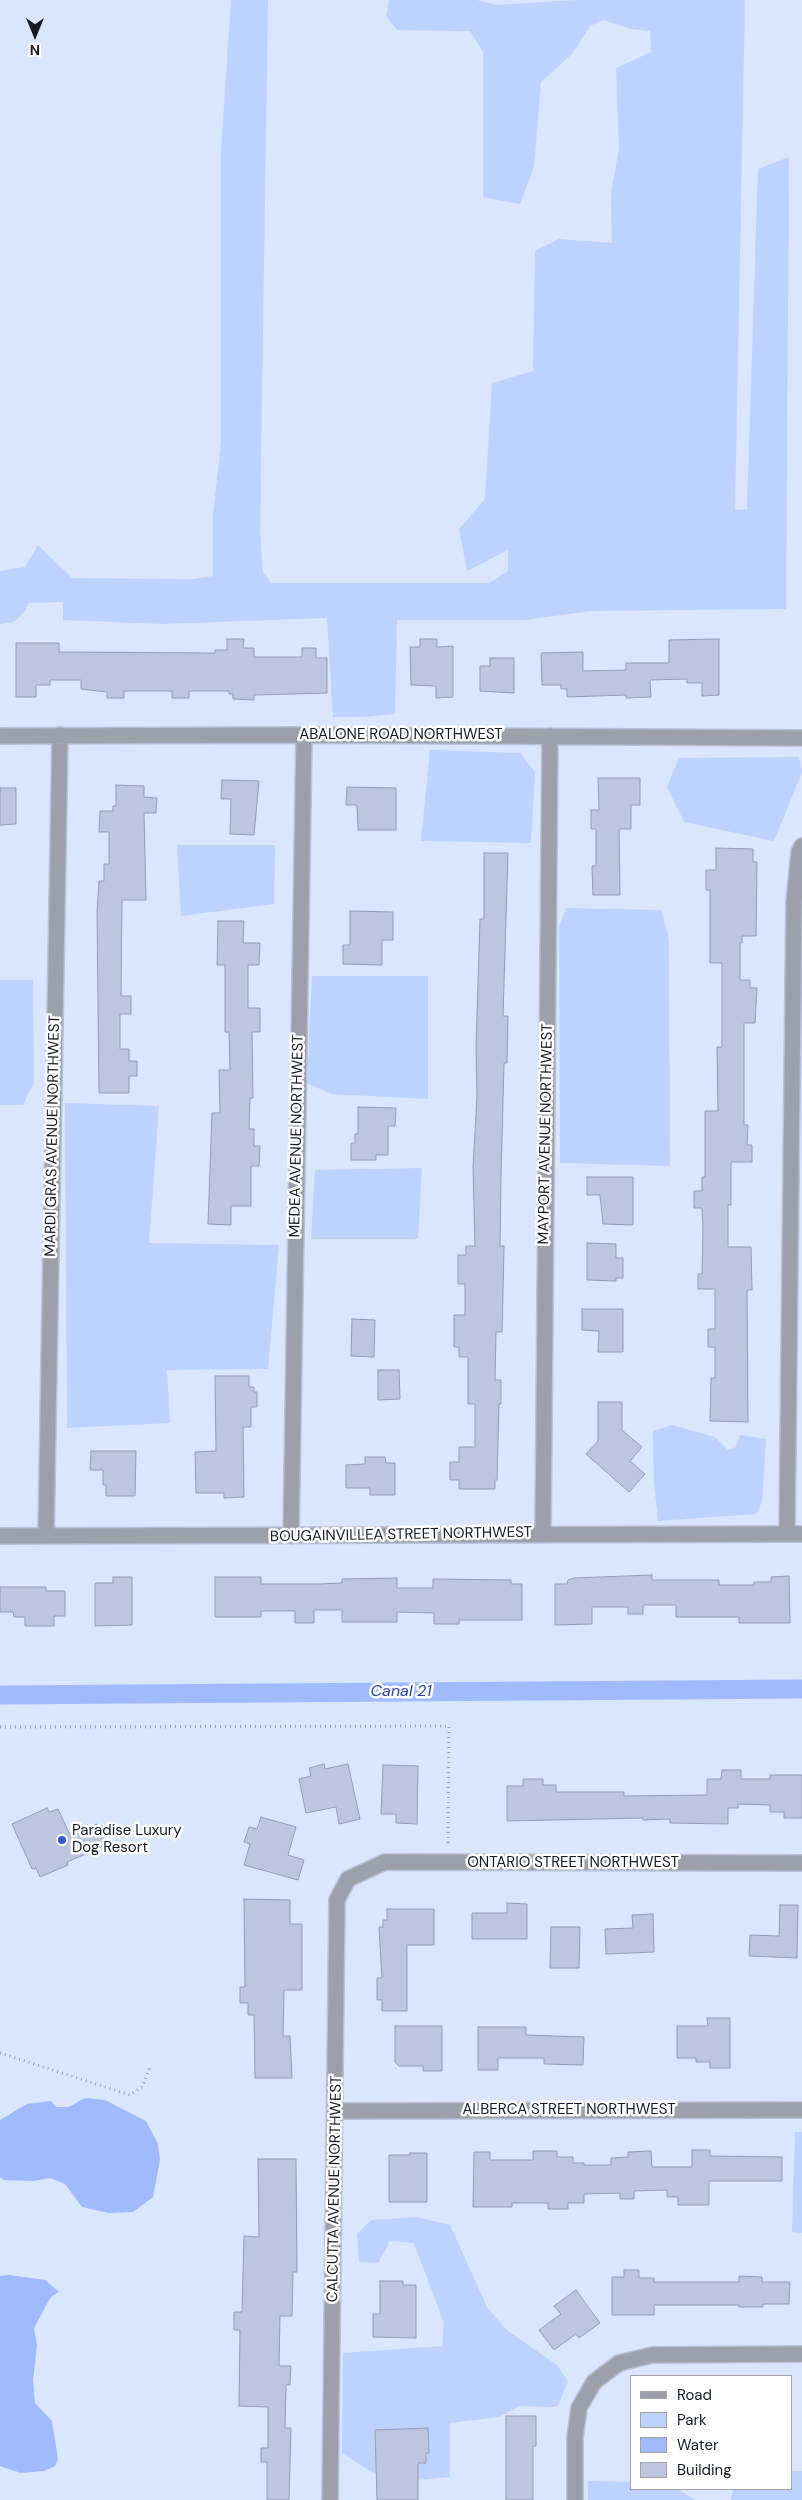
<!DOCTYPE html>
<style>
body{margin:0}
#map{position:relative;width:802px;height:2500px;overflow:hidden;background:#dae5fe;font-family:"DM Sans",sans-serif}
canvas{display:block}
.legend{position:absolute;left:630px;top:2375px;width:162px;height:115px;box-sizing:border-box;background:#fff;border:1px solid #a1a3a7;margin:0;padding:6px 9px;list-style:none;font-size:15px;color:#151922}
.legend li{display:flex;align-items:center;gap:10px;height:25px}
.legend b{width:25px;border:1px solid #a1a3a7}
.north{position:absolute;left:10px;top:10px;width:50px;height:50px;-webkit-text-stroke:4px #fff;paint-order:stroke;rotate:180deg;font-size:14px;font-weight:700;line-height:20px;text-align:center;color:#151922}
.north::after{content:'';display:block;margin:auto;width:18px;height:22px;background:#151922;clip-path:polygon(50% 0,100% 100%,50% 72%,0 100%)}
</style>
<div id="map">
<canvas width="802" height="2500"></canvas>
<ul class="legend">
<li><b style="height:6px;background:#9ba0aa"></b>Road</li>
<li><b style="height:14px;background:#bed2ff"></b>Park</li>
<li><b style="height:14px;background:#9fbafd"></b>Water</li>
<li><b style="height:14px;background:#bcc6df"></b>Building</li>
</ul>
<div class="north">N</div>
</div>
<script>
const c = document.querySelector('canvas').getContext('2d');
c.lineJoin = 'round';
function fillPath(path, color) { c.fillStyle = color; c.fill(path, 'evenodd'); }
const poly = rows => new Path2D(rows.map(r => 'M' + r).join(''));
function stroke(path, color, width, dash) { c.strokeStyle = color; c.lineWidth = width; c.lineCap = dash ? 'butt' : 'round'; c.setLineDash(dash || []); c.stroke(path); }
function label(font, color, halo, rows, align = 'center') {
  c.font = font + ' "DM Sans",sans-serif'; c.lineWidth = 5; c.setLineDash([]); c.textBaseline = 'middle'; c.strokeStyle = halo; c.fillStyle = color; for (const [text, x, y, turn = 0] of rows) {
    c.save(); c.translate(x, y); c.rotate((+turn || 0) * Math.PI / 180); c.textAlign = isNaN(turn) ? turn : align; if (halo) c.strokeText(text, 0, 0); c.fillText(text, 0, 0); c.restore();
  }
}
fillPath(poly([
 [231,0,268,0,260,532,263,572,271,583,489,583,508,571,508,550,467,571,459,529,485,499,492,383,533,371,535,251,559,239,612,243,611,193,619,148,616,68,651,52,650,31,631,29,603,20,590,26,572,54,541,82,534,167,520,204,483,197,483,52,470,31,397,30,386,16,389,0,477,0,497,5,576,0,745,0,735,510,747,509,758,169,789,157,786,609,591,611,524,620,397,620,395,714,364,717,333,717,327,618,162,624,63,620,63,602,29,603,23,614,14,622,0,624,0,571,25,567,38,545,72,578,193,579,213,576,213,516,221,442,221,151],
 [430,750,520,753,535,772,531,843,421,841],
 [799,757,802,772,774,841,684,822,667,787,679,758],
 [177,845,275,845,274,904,181,916],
 [566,908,661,910,669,939,670,1166,560,1163,559,926],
 [312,976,428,976,428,1099,331,1094,307,1083],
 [0,980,33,980,34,1083,23,1105,0,1105],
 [65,1103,159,1106,149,1243,279,1245,268,1369,167,1370,170,1423,67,1428],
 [422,1168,418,1239,311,1239,315,1170],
 [672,1425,715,1437,728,1450,736,1447,740,1435,766,1439,762,1502,756,1514,658,1521,654,1482,653,1431],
 [795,2132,802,2132,802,2233,792,2232],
 [417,2217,450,2225,488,2309,508,2331,557,2365,568,2382,557,2407,520,2406,499,2417,450,2423,450,2477,394,2482,368,2470,342,2453,343,2353,442,2346,444,2323,414,2243,390,2241,378,2263,359,2262,357,2234,371,2220],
 [791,2471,802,2471,802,2500,731,2500,733,2489,791,2489],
 [588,2481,631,2482,631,2489,678,2489,695,2500,588,2500]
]), '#bed2ff');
fillPath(poly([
 [85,2098,105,2100,146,2121,158,2144,160,2160,153,2197,133,2212,109,2213,82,2207,65,2184,50,2178,32,2181,4,2180,0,2177,0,2120,27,2104,51,2101,56,2107,69,2107],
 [9,2275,45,2280,59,2292,52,2296,48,2302,34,2328,37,2345,33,2380,35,2403,52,2421,58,2459,55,2466,44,2471,21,2473,0,2466,0,2276]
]), '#9fbafd');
stroke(poly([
 [0,1695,802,1689]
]), '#9fbafd', 19);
const building = poly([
 [227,639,244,639,243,648,254,648,254,657,302,657,302,648,316,648,316,658,327,658,327,693,254,695,254,700,233,699,233,694,229,694,229,691,189,691,189,698,172,698,172,691,124,691,124,698,107,698,107,692,81,689,81,680,50,680,50,685,36,685,36,697,16,697,16,643,59,643,59,652,215,653,215,650,227,650,227,639],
 [420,639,437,639,437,647,453,646,453,697,436,698,436,686,411,685,410,647,420,647,420,639],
 [719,639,719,695,702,696,702,683,687,683,687,679,650,680,651,697,626,698,626,695,567,697,567,689,561,689,561,685,542,685,541,653,583,652,583,671,626,670,626,663,669,663,669,640,719,639],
 [490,658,514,658,514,693,480,691,480,666,490,666,490,658],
 [598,778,640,778,640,805,631,805,631,829,619,829,620,895,593,895,592,866,596,866,596,829,591,829,591,810,599,810,598,778],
 [222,780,259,781,254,835,230,834,231,799,221,799,222,780],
 [116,785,144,786,144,797,157,798,156,813,144,813,146,900,122,900,121,996,131,996,131,1014,120,1014,120,1049,129,1049,129,1061,137,1061,137,1076,129,1076,129,1093,99,1093,97,913,99,881,104,881,104,864,109,864,109,832,99,832,100,811,113,811,113,806,116,806,116,785],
 [347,787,396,788,396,830,358,830,357,805,346,805,347,787],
 [0,788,16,788,16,824,0,825,0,788],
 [716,848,753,849,753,862,757,862,756,936,742,936,742,943,740,943,740,980,750,980,750,988,757,988,755,1023,744,1023,744,1125,748,1125,747,1145,752,1145,752,1162,731,1162,731,1205,728,1205,728,1247,751,1247,752,1290,747,1290,748,1422,710,1421,711,1378,715,1378,715,1347,708,1347,708,1329,715,1329,715,1289,698,1289,698,1274,702,1274,703,1227,702,1208,694,1208,694,1191,702,1191,702,1177,705,1177,705,1111,718,1111,717,1047,722,1047,722,963,710,963,710,890,706,890,706,870,716,870,716,848],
 [484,853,508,853,503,1016,508,1016,507,1063,504,1063,501,1178,500,1246,504,1246,503,1293,502,1332,496,1332,495,1380,501,1380,501,1404,499,1404,497,1480,495,1480,495,1489,459,1489,459,1480,450,1480,450,1462,459,1462,459,1447,475,1447,475,1404,468,1404,468,1357,459,1357,459,1347,454,1347,454,1315,465,1315,465,1284,458,1284,458,1255,466,1255,466,1246,475,1246,473,1168,477,1096,476,1047,480,919,484,919,484,853],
 [350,911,393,912,393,940,382,940,382,965,343,964,343,945,350,945,350,911],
 [218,921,244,921,243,943,260,943,259,965,248,965,248,1008,260,1008,260,1032,252,1032,253,1098,250,1098,249,1129,254,1129,254,1146,260,1146,259,1166,251,1166,251,1206,231,1206,231,1225,208,1224,212,1113,220,1113,219,1070,230,1070,229,1032,225,1032,225,965,217,965,218,921],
 [358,1107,396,1108,395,1126,388,1126,388,1155,376,1155,376,1160,351,1160,351,1143,355,1143,355,1134,358,1134,358,1107],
 [587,1177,633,1177,633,1225,603,1224,600,1195,587,1195,587,1177],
 [587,1243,616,1244,616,1258,623,1258,623,1278,616,1278,616,1281,587,1280,587,1243],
 [582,1309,623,1309,623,1352,598,1352,599,1331,582,1330,582,1309],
 [352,1319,375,1320,374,1357,351,1356,352,1319],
 [378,1370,399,1370,400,1399,378,1400,378,1370],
 [215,1376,249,1376,249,1387,254,1387,254,1392,257,1392,257,1407,251,1407,251,1427,243,1427,244,1497,224,1498,224,1493,196,1493,195,1452,216,1451,215,1376],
 [598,1402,622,1402,622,1430,642,1447,630,1461,645,1474,629,1492,586,1454,598,1441,598,1402],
 [91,1451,136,1451,135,1496,106,1496,106,1485,103,1485,103,1470,90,1470,91,1451],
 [365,1457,385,1457,386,1463,395,1463,395,1495,370,1495,370,1488,346,1488,346,1465,365,1464,365,1457],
 [652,1575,652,1580,719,1580,719,1585,754,1585,754,1582,771,1582,771,1577,789,1576,790,1623,739,1623,739,1617,676,1617,676,1605,643,1605,643,1614,628,1614,628,1607,592,1607,592,1624,555,1625,555,1584,567,1584,568,1580,574,1578,652,1575],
 [113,1577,132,1577,132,1625,95,1626,95,1583,113,1583,113,1577],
 [215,1577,261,1577,261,1584,319,1584,342,1583,342,1579,397,1578,397,1588,433,1588,433,1579,511,1580,511,1584,522,1584,522,1620,459,1620,459,1624,434,1624,434,1613,397,1612,397,1622,342,1622,342,1610,314,1610,314,1623,295,1623,295,1611,261,1611,261,1617,215,1617,215,1577],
 [0,1587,46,1587,46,1591,65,1591,65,1616,54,1616,54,1626,25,1626,25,1617,14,1617,13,1612,0,1612,0,1587],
 [324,1764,325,1769,348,1764,360,1819,339,1824,336,1807,306,1813,299,1779,311,1776,309,1768,324,1764],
 [383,1765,418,1766,417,1824,396,1823,396,1814,381,1814,383,1765],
 [722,1770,741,1770,741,1779,770,1779,770,1775,802,1775,802,1818,784,1818,784,1812,770,1812,770,1805,738,1804,738,1808,728,1808,728,1824,670,1823,670,1819,643,1820,643,1818,507,1821,507,1786,523,1786,523,1779,543,1779,543,1785,556,1785,556,1792,624,1792,624,1796,707,1795,707,1779,721,1779,722,1770],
 [47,1808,49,1812,58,1809,70,1835,97,1824,106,1845,67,1862,68,1865,40,1877,36,1868,32,1869,12,1824,47,1808],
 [261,1817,296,1827,288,1855,304,1860,298,1880,244,1865,250,1844,244,1842,249,1827,257,1829,261,1817],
 [244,1899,290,1900,290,1924,302,1924,302,1990,284,1990,283,2036,290,2036,292,2078,255,2078,254,2015,248,2015,248,2003,240,2003,240,1987,245,1987,244,1899],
 [507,1903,527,1904,527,1939,472,1939,472,1913,507,1913,507,1903],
 [780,1905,798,1905,797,1958,749,1956,750,1935,779,1936,780,1905],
 [387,1909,434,1909,434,1945,407,1945,407,2011,382,2011,382,2000,377,2000,377,1978,382,1978,379,1927,383,1927,383,1920,387,1920,387,1909],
 [653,1914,654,1952,606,1954,605,1929,633,1928,632,1915,653,1914],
 [551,1927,580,1927,579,1968,550,1968,551,1927],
 [707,2018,730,2018,730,2068,710,2068,710,2062,696,2062,696,2058,677,2058,677,2026,708,2026,707,2018],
 [395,2026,442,2026,442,2071,423,2071,423,2066,399,2066,395,2062,395,2026],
 [478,2027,526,2027,526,2035,584,2037,583,2065,544,2064,544,2058,498,2058,498,2070,478,2070,478,2027],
 [692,2150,710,2150,710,2156,782,2157,782,2181,709,2181,709,2205,678,2205,678,2197,667,2197,667,2190,634,2191,634,2199,620,2199,620,2193,584,2194,584,2203,568,2203,568,2209,548,2209,548,2203,512,2203,512,2207,473,2207,474,2152,490,2152,490,2160,533,2160,533,2151,557,2151,557,2157,573,2157,573,2163,584,2163,584,2165,611,2165,611,2158,628,2157,628,2152,651,2151,652,2167,692,2167,692,2150],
 [410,2153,427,2153,427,2202,389,2202,389,2155,410,2155,410,2153],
 [258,2159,296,2159,297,2272,293,2272,292,2316,280,2316,279,2366,291,2366,290,2385,286,2385,285,2428,291,2428,289,2500,267,2500,267,2462,261,2462,261,2448,268,2448,268,2407,239,2406,240,2330,234,2330,234,2312,242,2312,244,2236,259,2237,258,2159],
 [624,2270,639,2270,639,2278,654,2278,654,2282,739,2282,739,2276,762,2277,762,2282,790,2282,789,2304,763,2304,763,2307,739,2307,739,2305,654,2305,654,2315,612,2315,612,2277,624,2277,624,2270],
 [380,2281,403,2281,403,2285,416,2285,416,2338,373,2337,373,2314,380,2314,380,2281],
 [576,2290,600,2323,579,2338,576,2334,554,2350,539,2330,561,2314,554,2306,576,2290],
 [506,2416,536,2416,536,2446,533,2446,533,2500,506,2500,506,2416],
 [428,2428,429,2453,426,2453,426,2463,418,2463,418,2500,377,2500,375,2430,428,2428]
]);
fillPath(building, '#bcc6df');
stroke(building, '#939db4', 1);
const minor = poly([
 [0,736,304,735,802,738],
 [543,1533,550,736],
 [787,1534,794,902,799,852,802,846],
 [0,1536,802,1534],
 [46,1536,60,735],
 [291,1536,304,735],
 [336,2111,802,2110],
 [330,2500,337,1900,348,1879,385,1862,802,1863],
 [575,2500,575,2438,579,2408,594,2382,619,2363,652,2355,802,2354]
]);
stroke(minor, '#b7c0d6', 18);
stroke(poly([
 [0,1727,449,1726,448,1847],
 [0,2053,130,2095,142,2087,151,2065]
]), '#979fb3', 3, [1, 4]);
stroke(minor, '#9ba0aa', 15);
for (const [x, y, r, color] of [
 [62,1840,5,"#3659ca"]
]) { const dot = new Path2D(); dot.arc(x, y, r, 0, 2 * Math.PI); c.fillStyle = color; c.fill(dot); stroke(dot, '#fff', 2); }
label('15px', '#151922', '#fff', [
 ["ABALONE ROAD NORTHWEST",401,735],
 ["MAYPORT AVENUE NORTHWEST",546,1134,-89],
 ["MARDI GRAS AVENUE NORTHWEST",53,1136,-89],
 ["MEDEA AVENUE NORTHWEST",297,1136,-89],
 ["BOUGAINVILLEA STREET NORTHWEST",401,1535,-1],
 ["ONTARIO STREET NORTHWEST",573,1863],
 ["ALBERCA STREET NORTHWEST",569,2110],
 ["CALCUTTA AVENUE NORTHWEST",335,2189,-89]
]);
label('15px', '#151922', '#fff', [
 ["Paradise Luxury",72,1831],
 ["Dog Resort",72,1848]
], 'left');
label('italic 16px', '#2742a0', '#fff', [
 ["Canal 21",401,1692]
]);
</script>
